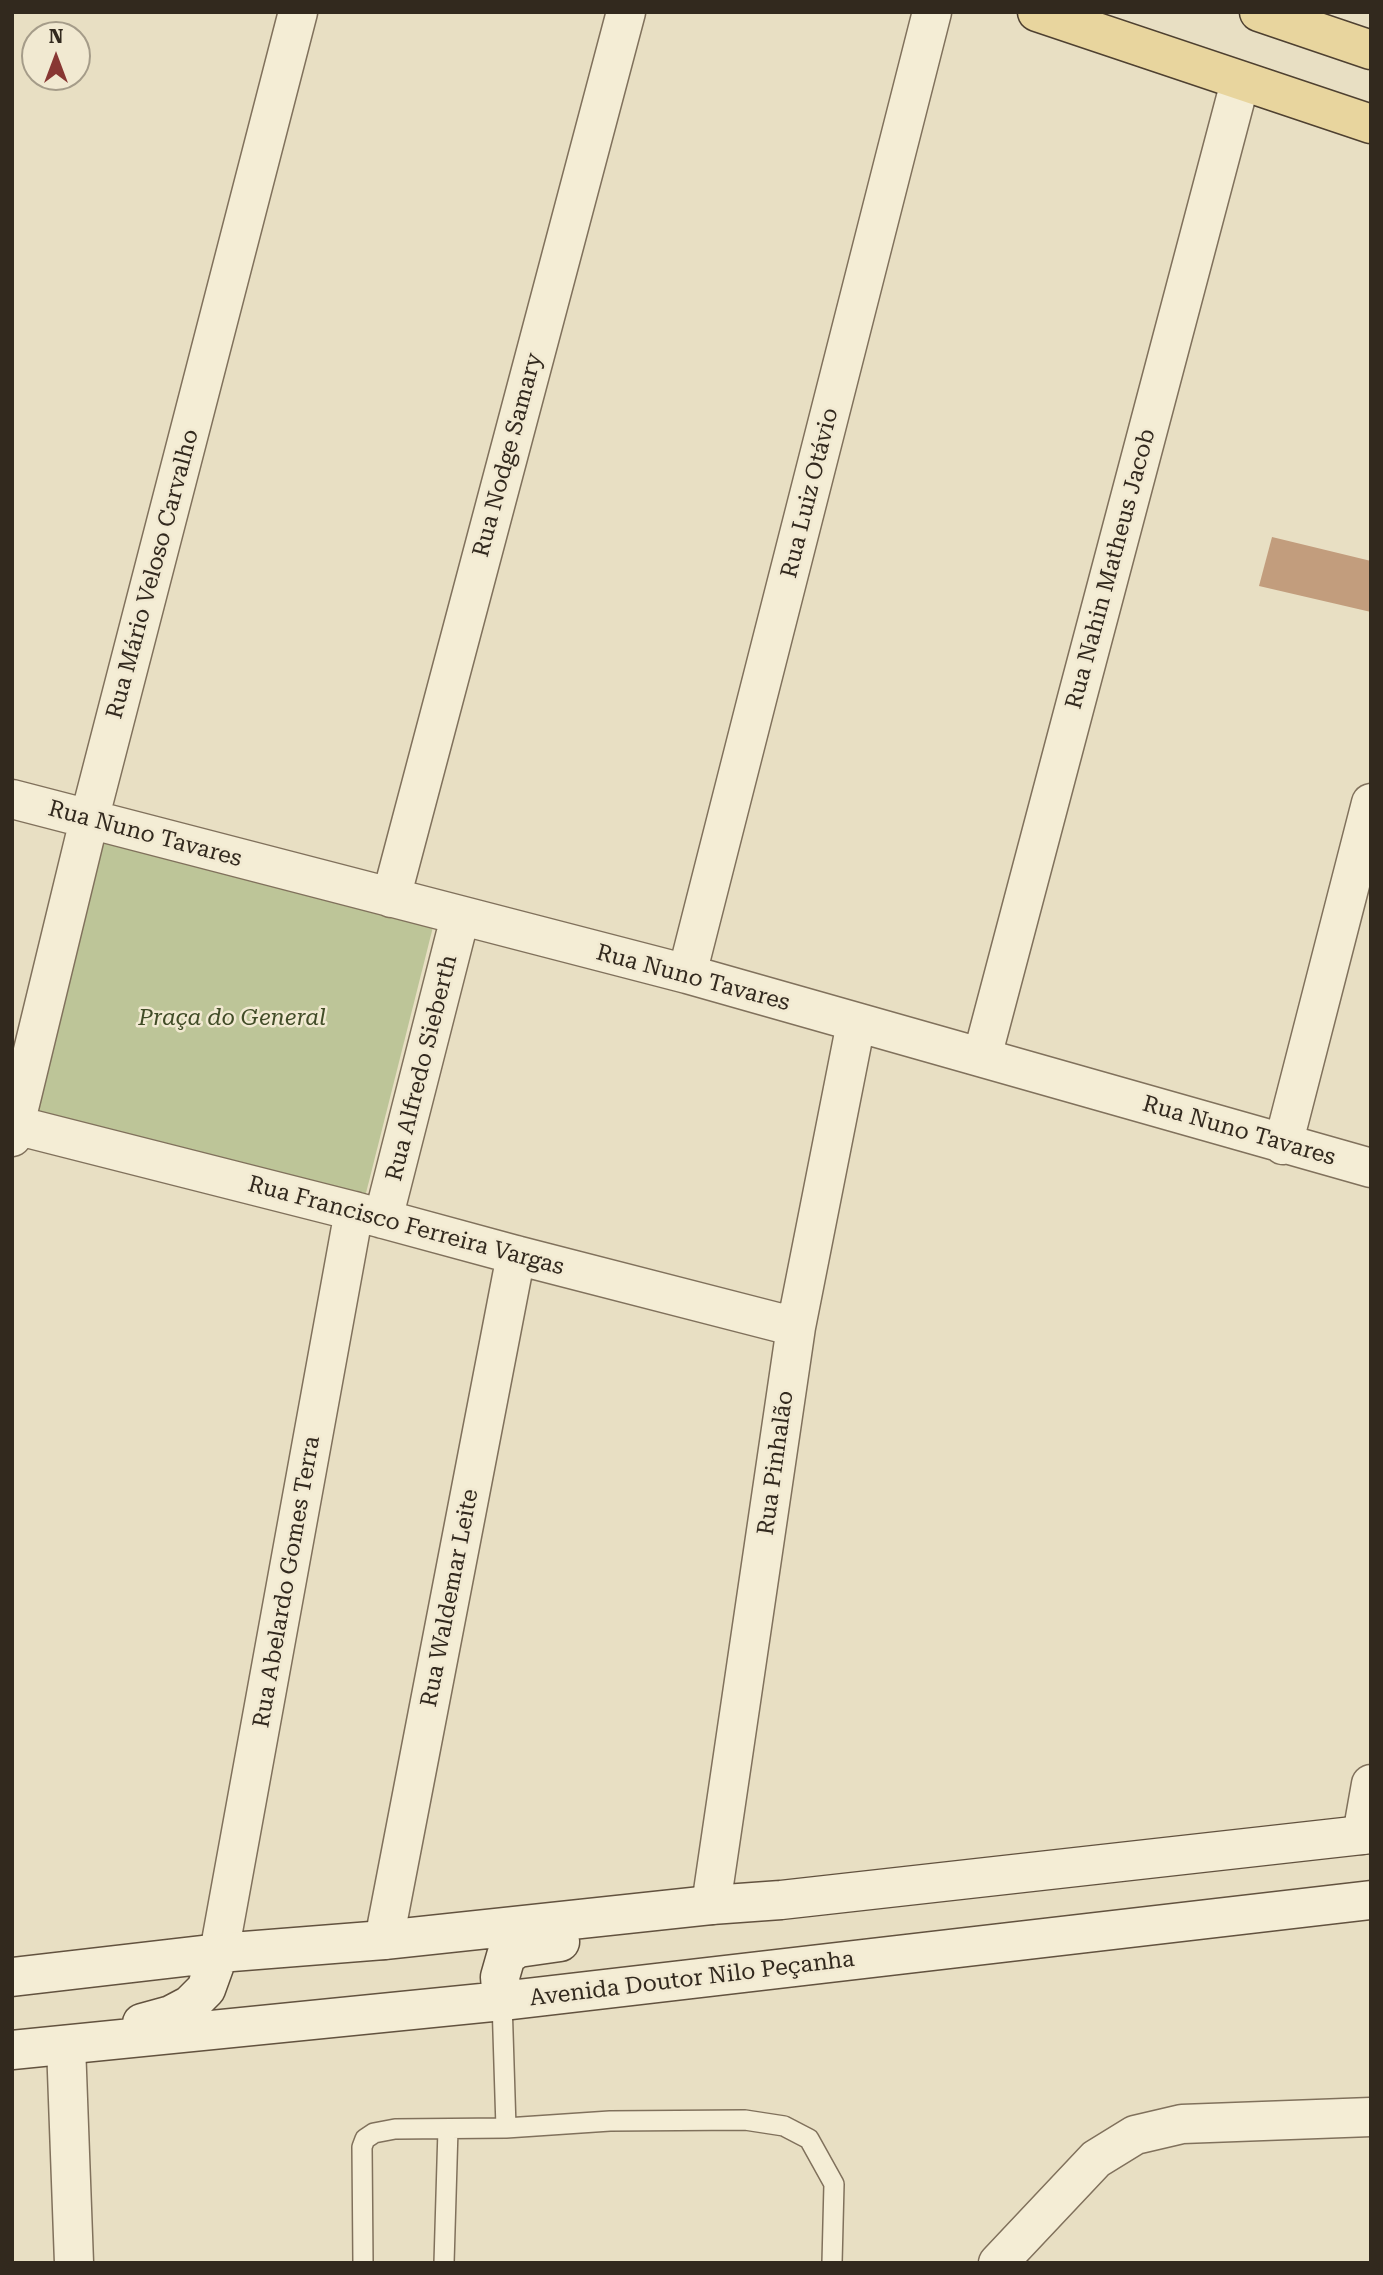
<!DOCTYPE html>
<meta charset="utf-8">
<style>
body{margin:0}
#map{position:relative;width:1383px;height:2275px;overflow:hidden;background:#e8dfc3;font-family:"Roboto Serif",serif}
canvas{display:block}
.frame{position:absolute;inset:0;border:14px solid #32291e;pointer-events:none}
.north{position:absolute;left:21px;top:21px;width:70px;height:70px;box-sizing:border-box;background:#f1e9d1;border:2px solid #a59c89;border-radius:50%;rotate:0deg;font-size:19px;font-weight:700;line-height:28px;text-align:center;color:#32291e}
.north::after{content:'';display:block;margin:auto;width:24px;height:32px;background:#883733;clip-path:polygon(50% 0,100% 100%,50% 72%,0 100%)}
</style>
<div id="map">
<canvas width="1383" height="2275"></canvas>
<div class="frame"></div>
<div class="north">N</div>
</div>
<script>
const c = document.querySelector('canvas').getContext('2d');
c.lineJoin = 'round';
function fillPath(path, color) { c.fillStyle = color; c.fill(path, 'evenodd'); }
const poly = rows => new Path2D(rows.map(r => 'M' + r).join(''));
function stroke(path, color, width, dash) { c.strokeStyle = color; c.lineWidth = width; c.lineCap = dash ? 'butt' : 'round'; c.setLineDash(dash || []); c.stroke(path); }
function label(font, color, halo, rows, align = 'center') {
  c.font = font + ' "Roboto Serif",serif'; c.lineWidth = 5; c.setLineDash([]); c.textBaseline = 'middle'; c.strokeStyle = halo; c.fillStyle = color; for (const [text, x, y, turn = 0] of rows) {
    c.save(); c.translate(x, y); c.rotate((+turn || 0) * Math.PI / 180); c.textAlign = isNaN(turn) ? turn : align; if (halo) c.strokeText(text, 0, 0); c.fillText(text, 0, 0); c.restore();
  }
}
fillPath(poly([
 [101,835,435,919,364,1201,30,1118]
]), '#bdc598');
fillPath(poly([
 [1272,537,1371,561,1371,612,1259,586]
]), '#c29d7d');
const service = poly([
 [502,2001,506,2128,610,2121,745,2120,784,2126,809,2139,834,2184,832,2263],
 [363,2263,362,2147,365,2139,374,2133,395,2129,506,2128],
 [444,2263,448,2129]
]);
const minor = poly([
 [12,799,687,974,1371,1168],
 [391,898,626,12],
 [687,974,932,12],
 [982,1057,1240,82],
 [15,1125,354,1211,516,1255,796,1327],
 [12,1137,89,820,298,12],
 [1283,1145,1371,803],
 [383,1219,460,917],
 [1362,1835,1371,1784],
 [711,1905,796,1327,856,1023],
 [384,1940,516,1255],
 [219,1953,354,1211],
 [66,2045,74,2263],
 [998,2263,1096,2159,1135,2135,1182,2124,1371,2117]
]);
const secondary = poly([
 [12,1977,219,1953,384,1940,711,1905,781,1900,1371,1834],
 [502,2001,500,1977,506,1956,518,1948,560,1942],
 [142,2023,171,2015,190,2005,206,1989,219,1953],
 [12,2050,502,2001,1371,1900]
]);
const primary = poly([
 [1037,12,1371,124],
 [1259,12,1371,50]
]);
stroke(service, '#80715c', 22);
stroke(minor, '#80715c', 41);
stroke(secondary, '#62523f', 41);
stroke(primary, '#4e4030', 41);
stroke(service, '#f4edd5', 19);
stroke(minor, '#f4edd5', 38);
stroke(secondary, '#f4edd5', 38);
stroke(primary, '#e8d59e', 38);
label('23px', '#32291e', '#f1e9d1', [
 ["Rua Nodge Samary",508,455,-75],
 ["Rua Luiz Otávio",810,493,-76],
 ["Rua Nahin Matheus Jacob",1111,569,-75],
 ["Rua Mário Veloso Carvalho",153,574,-75],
 ["Rua Nuno Tavares",145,834,15],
 ["Rua Nuno Tavares",693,978,15],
 ["Rua Alfredo Sieberth",422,1068,-76],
 ["Rua Nuno Tavares",1239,1131,16],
 ["Rua Francisco Ferreira Vargas",406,1226,15],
 ["Rua Pinhalão",776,1463,-82],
 ["Rua Abelardo Gomes Terra",287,1582,-80],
 ["Rua Waldemar Leite",450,1598,-79],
 ["Avenida Doutor Nilo Peçanha",692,1979,-7]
]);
label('italic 23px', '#414c27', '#f1e9d1', [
 ["Praça do General",232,1018]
]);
</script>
